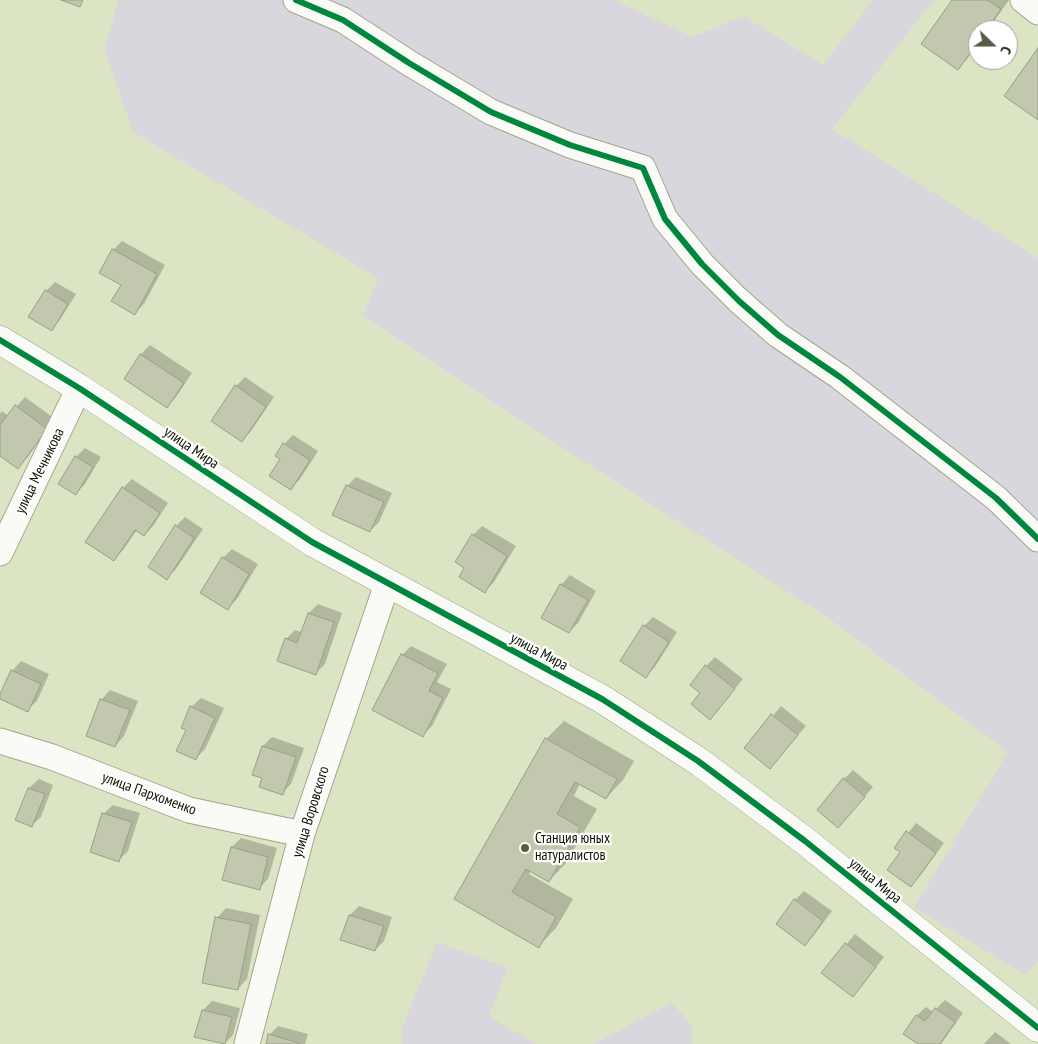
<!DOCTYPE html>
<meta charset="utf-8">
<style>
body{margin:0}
#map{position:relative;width:1038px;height:1044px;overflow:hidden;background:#dce5c3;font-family:"PT Sans Narrow",sans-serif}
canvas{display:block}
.north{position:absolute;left:968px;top:20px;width:50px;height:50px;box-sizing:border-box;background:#fff;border:1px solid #9ea099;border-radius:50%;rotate:112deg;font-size:14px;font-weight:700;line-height:20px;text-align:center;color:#0d1200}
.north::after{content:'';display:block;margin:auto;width:18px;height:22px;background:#555c44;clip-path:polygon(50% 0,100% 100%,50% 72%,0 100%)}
</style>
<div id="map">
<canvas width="1038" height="1044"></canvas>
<div class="north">С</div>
</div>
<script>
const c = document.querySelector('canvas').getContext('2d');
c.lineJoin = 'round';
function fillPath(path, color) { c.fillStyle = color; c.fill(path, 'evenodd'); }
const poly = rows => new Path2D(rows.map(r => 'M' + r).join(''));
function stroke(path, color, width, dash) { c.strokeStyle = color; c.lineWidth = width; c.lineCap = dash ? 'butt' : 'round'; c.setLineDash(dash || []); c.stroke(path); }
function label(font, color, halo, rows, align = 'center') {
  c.font = font + ' "PT Sans Narrow",sans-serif'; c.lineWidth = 4.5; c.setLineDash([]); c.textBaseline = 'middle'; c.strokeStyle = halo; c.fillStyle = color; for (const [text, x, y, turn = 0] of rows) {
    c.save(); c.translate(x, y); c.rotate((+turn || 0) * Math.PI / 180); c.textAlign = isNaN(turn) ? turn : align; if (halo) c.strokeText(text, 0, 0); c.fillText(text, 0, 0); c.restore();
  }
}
fillPath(poly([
 [118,0,614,0,692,37,743,16,823,65,873,0,934,0,832,129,1038,258,1038,962,1025,975,914,907,1008,752,824,615,510,414,363,316,378,278,133,132,105,50],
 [437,942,508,968,489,1016,536,1044,402,1044,402,1028],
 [672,1003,692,1025,692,1044,593,1044]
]), '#dad6de');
fillPath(poly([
 [954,0,1009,0,988,30,978,30,978,44,967,59,958,68],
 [122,241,165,265,144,304,135,313,122,285,113,250],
 [55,282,76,294,60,320,51,329,46,291],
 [150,345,192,373,176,397,167,407,125,379,141,354],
 [245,377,274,397,251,431,242,440,236,386],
 [25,397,55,419,27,458,18,467,0,454,0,414,2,411,8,416],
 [293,435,318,451,300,479,291,488,282,459,284,444],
 [85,448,101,457,85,484,76,493,76,457],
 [356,477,392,493,379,522,370,531,347,486],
 [132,479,168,503,153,526,144,535,137,530,123,550,114,559,123,488],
 [185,517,203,529,176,569,167,578,176,526],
 [482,526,516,546,494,582,485,591,466,568,473,535],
 [232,549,258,564,237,599,228,608,223,558],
 [570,575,596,591,578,623,569,632,561,585],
 [318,604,342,613,325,664,316,673,286,639,295,630,301,632,309,613],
 [653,617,677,632,655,667,646,676,622,661,644,626],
 [411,646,447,664,437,682,451,689,432,726,423,735,402,655],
 [715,657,743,679,718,709,702,693,706,666],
 [21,661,49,674,37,701,27,710,0,698,12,671],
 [110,690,138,701,124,736,115,746,101,700],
 [201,698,224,708,205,749,196,758,187,730,191,707],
 [781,706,806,726,770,768,745,748],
 [564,721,634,761,623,780,606,798,580,783,574,796,597,809,566,863,549,881,531,871,529,874,573,899,556,928,539,946,455,899,546,739],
 [272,737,304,748,291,784,282,793,264,778,254,774,263,746],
 [853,770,873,787,847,817,844,779],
 [39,779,53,785,41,817,31,826,17,820,29,788],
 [113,805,140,813,128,851,119,860,103,814],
 [916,823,944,843,920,876,910,885,902,852,896,848],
 [241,838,277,848,268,879,259,888,224,879,232,847],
 [804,891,832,911,814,935,805,944,795,900],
 [359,906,392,917,384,941,375,950,350,915],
 [226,908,260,915,247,979,238,989,217,918],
 [855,934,884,957,862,986,853,995,823,972],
 [945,1000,963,1013,941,1044,920,1044,916,1016,926,1007,933,1012],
 [212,1001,240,1008,233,1035,224,1044,203,1010],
 [278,1026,308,1034,305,1044,267,1044,269,1035],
 [995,1032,1011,1044,984,1044]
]), '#0003');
const building = poly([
 [61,0,83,0,80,7,61,0],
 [952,0,987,0,1001,9,986,30,978,30,978,42,958,70,921,44,952,0],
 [1038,48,1038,120,1004,96,1038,48],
 [112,249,157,274,135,315,111,301,121,285,99,273,112,249],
 [45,290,68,304,52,331,28,317,45,290],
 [140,354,184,383,167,408,124,379,140,354],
 [235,385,266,407,242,442,211,421,235,385],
 [15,405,47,429,18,469,0,456,0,425,15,405],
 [283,443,310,460,291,490,269,476,280,459,275,456,283,443],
 [75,456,93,467,76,495,58,484,75,456],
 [346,485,384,502,370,532,332,515,346,485],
 [122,487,160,513,144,536,135,530,114,561,85,542,122,487],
 [175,525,194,538,167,580,148,567,175,525],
 [472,534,507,556,485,593,459,577,464,568,455,562,472,534],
 [222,557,249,574,228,610,200,593,222,557],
 [560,584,588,600,569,633,541,618,560,584],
 [308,613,334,622,316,675,277,661,285,638,297,643,308,613],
 [643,625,669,642,646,678,620,661,643,625],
 [401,654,438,673,429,691,443,698,423,737,372,710,401,654],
 [705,665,735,689,710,720,691,704,700,693,690,685,705,665],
 [11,670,41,684,28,712,0,699,0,694,11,670],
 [100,699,130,710,115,747,86,736,100,699],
 [190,706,215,718,196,760,176,751,186,730,181,728,190,706],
 [771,714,798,735,770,769,744,748,771,714],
 [545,738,617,779,606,799,575,782,557,814,580,827,549,882,526,869,512,892,556,917,539,948,454,899,545,738],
 [262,746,296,757,283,795,259,787,262,778,252,775,262,746],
 [843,778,865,797,838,828,817,810,843,778],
 [28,788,45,794,32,827,15,820,28,788],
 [102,813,132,822,119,862,90,852,102,813],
 [906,831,936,853,911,887,887,870,900,852,894,848,906,831],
 [231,847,268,857,260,890,222,880,231,847],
 [794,899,823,921,805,946,776,924,794,899],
 [349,915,384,926,375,951,340,940,349,915],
 [215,917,251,924,238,990,202,983,215,917],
 [845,943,876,967,853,997,821,973,845,943],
 [935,1008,955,1022,940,1044,918,1044,903,1034,916,1015,925,1021,935,1008],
 [202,1010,232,1017,225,1044,194,1037,202,1010],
 [268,1034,299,1043,299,1044,266,1044,268,1034]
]);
fillPath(building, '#c1c8ad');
stroke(building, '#989f84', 1);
const minor = poly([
 [296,0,343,20,409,63,491,112,570,145,643,168,665,219,702,264,739,301,778,335,840,377,996,498,1038,539],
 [1023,0,1038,12],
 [0,553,79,388],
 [0,741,52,757,189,810,302,834],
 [247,1044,302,834,387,584]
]);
const tertiary = poly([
 [0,340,79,388,312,542,602,699,698,761,805,841,1038,1028]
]);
stroke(minor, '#9fa68b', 27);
stroke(tertiary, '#9fa68b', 29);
stroke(minor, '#fafbf6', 25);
stroke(tertiary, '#fafbf6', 28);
stroke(poly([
 [296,0,343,20,409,63,491,112,570,145,643,168,665,219,702,264,739,301,778,335,840,377,996,498,1038,539],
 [0,340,79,388,312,542,602,699,698,761,805,841,1038,1028]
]), '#00873e', 6);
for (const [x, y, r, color] of [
 [525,848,5,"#555c44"]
]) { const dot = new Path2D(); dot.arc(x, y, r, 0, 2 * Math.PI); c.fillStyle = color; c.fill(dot); stroke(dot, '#fff', 2); }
label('15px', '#0d1200', '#fff', [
 ["улица Мира",191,448,34],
 ["улица Мечникова",40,471,-64],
 ["улица Мира",539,652,28],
 ["улица Пархоменко",149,794,20],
 ["улица Воровского",311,812,-73],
 ["улица Мира",875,881,39]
]);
label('15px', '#0d1200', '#fff', [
 ["Станция юных",535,839],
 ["натуралистов",535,856]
], 'left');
</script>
